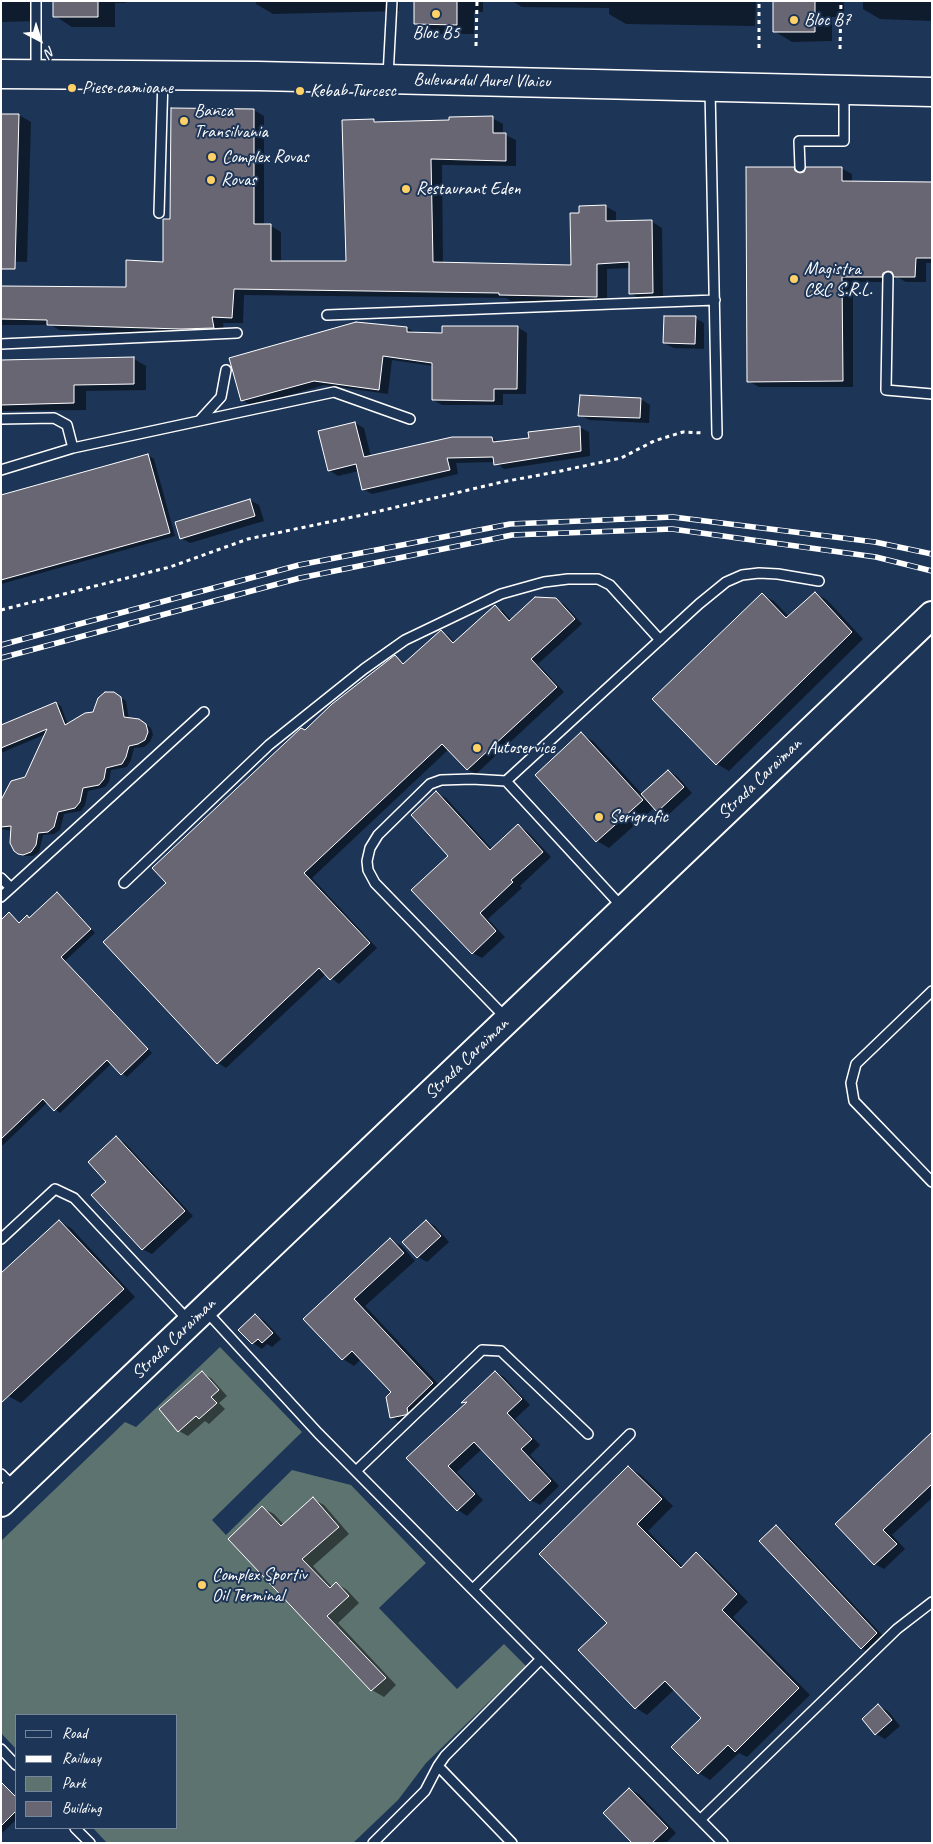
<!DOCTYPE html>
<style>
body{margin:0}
#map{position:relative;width:933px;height:1844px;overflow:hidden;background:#1d3557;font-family:Caveat,sans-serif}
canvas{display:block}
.frame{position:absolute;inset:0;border:2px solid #fff;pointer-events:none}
.legend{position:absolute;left:15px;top:1714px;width:162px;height:115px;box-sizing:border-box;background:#1d3557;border:1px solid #77869a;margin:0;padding:6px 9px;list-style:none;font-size:15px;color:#fff}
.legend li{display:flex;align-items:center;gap:10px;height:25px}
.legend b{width:25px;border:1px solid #77869a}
.north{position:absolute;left:15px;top:15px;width:50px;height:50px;-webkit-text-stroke:4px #1d3557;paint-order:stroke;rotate:140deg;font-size:14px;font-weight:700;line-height:20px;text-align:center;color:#fff}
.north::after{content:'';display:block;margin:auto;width:18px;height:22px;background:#fff;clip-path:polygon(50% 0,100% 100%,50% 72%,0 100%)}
</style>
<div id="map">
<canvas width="933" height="1844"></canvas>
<div class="frame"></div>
<ul class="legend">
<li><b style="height:6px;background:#1d3557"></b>Road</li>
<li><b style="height:6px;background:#fff"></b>Railway</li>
<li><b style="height:14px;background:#5c736f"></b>Park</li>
<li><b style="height:14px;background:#696674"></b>Building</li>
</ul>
<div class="north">N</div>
</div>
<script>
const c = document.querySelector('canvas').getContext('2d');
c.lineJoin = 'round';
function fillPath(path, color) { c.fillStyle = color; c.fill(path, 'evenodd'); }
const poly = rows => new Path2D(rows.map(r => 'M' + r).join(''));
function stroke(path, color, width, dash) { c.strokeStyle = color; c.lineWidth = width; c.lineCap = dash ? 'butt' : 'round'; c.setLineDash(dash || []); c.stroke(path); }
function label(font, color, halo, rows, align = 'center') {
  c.font = font + ' Caveat,sans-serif'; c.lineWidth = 4; c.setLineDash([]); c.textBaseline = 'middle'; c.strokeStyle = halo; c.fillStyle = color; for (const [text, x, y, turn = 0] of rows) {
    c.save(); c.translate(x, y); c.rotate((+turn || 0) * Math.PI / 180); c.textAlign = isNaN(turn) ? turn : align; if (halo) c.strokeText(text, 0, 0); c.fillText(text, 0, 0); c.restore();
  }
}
fillPath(poly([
 [220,1347,302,1432,212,1520,226,1535,292,1470,351,1485,426,1563,379,1608,457,1689,504,1644,526,1666,426,1763,398,1800,353,1843,107,1843,93,1828,176,1828,176,1715,16,1715,16,1749,1,1733,1,1541,125,1422,136,1427]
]), '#5c736f');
fillPath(poly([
 [1,1,41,1,41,21,1,22],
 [55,1,126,1,126,3,115,3,115,27,72,27,55,16],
 [256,1,399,1,399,11,273,14,256,4],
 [416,1,483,1,483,12,474,12,474,34,433,34,415,24],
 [512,1,756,1,755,26,626,24,609,14,609,8,522,7],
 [774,1,844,1,844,17,832,17,832,41,792,42,774,31],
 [863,1,932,1,932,21,880,19,863,9],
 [254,110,264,116,264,226,271,226,281,232,281,262,348,262,374,120,379,123,450,122,492,118,503,124,503,134,516,140,516,166,442,165,443,264,572,266,580,214,605,206,616,212,616,222,651,221,662,228,663,299,641,300,631,293,630,268,607,269,607,302,511,301,506,298,244,295,243,323,223,323,224,333,192,335,59,330,51,325,1,325,1,287,127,288,164,263,171,221],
 [1,115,19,115,31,122,27,262,1,261],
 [793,168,803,174,841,168,852,174,852,182,932,183,932,263,926,263,926,282,906,282,897,277,892,282,853,282,853,387,759,387,748,381],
 [695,318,704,323,704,349,674,348,664,343],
 [357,323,407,328,416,333,443,334,517,327,527,333,526,394,503,394,503,405,442,405,433,400,433,366,392,360,388,394,324,385,252,406,242,400],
 [134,359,146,366,146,390,86,391,86,410,1,411,1,361],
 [641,399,650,405,649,423,589,420,580,415],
 [355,423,364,428,371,457,492,438,500,443,530,439,579,427,589,432,590,456,504,469,495,462,456,463,458,474,372,494,363,489,359,471,338,476,329,470],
 [148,455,154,459,175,536,1,584,1,496],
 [250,500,259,505,264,521,190,543,181,538],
 [815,593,827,600,863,639,729,771,717,764,762,595,774,601,789,617],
 [555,599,564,604,582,624,538,664,564,692,476,774,467,769,449,749,312,878,377,948,339,984,326,974,226,1068,218,1063,104,942,167,883,305,732,395,657,405,664,441,631,449,636,455,643,495,607,503,611,511,620],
 [117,695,126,701,129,719,144,723,151,728,153,735,150,742,144,747,134,748,131,760,127,767,111,770,109,782,105,787,88,791,85,805,81,811,64,814,60,830,54,834,43,835,39,852,33,856,25,856,19,853,12,831,1,829,1,801,26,778,46,734,1,753,1,726,56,703,61,706,68,725,94,713],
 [581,734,593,741,643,795,668,771,677,776,692,793,667,816,655,807,609,848,597,841,536,775],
 [437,793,446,798,492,849,518,826,527,831,551,857,520,886,522,888,488,919,505,937,482,958,473,953,413,890,449,856],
 [57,894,62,897,95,933,65,961,152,1053,127,1077,112,1063,60,1113,48,1102,1,1147,1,922,9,914,20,923,27,917,30,918],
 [116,1138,125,1143,193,1216,152,1254,142,1249,108,1182],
 [59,1221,71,1228,135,1297,21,1403,8,1396,1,1389],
 [426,1221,435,1226,449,1242,427,1262,418,1257],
 [390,1240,402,1246,415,1261,365,1306,444,1390,418,1415,419,1420,417,1421,403,1424,392,1417,393,1392,361,1359,354,1366,343,1359,305,1319],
 [256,1316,265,1321,281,1339,272,1347,267,1344,262,1349,253,1343,240,1330],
 [495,1372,504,1377,530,1405,515,1419,540,1445,530,1455,559,1486,540,1505,531,1500,482,1449,457,1472,483,1500,467,1516,458,1510,408,1458,466,1404,463,1403],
 [202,1373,211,1378,227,1396,219,1403,225,1409,209,1424,205,1421,188,1436,179,1431],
 [932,1434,932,1498,892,1535,905,1549,884,1569,875,1564,837,1524],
 [629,1468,640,1474,673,1506,648,1531,683,1567,697,1554,708,1561,748,1602,733,1617,810,1695,747,1757,739,1753,710,1780,699,1773,703,1718,675,1689,647,1715,636,1708,609,1623],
 [313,1499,324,1505,349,1534,313,1566,332,1587,336,1583,347,1590,359,1603,338,1623,396,1685,384,1697,372,1690,229,1539,263,1508,274,1514,284,1525],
 [776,1527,785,1532,886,1639,871,1653,861,1648],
 [878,1706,888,1711,900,1726,885,1739,876,1734],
 [5,1788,16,1796,16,1820,1,1834,1,1792],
 [629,1789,639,1794,676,1833,666,1843,634,1843]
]), '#0007');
const building = poly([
 [53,1,98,1,98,17,53,17,53,1],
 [414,1,457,1,457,25,414,24,414,1],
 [773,1,815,1,815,32,773,32,773,1],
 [171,108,254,109,254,224,271,224,271,261,346,261,342,120,374,119,374,122,449,120,449,117,493,116,493,133,506,133,506,161,431,159,433,262,571,265,570,213,579,213,579,206,606,205,606,221,652,220,653,293,629,294,629,262,597,264,597,297,499,295,499,293,234,289,232,318,212,317,214,328,181,329,47,325,47,320,1,319,1,286,126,287,126,260,163,262,163,219,170,219,171,108],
 [1,114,19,114,15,269,1,269,1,114],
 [746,167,794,167,795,171,800,173,804,172,806,167,842,167,842,181,932,182,932,258,916,258,915,277,894,277,892,272,888,271,883,273,882,277,842,277,843,381,747,382,746,167],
 [664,316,696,316,695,344,663,343,664,316],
 [356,322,407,327,407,332,442,333,442,326,518,326,517,389,494,389,494,401,432,400,432,363,383,356,379,390,314,381,241,401,229,358,356,322],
 [134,357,134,384,74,385,74,403,1,405,1,360,134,357],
 [580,395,641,398,640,418,578,416,580,395],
 [355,422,364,457,452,437,492,437,493,442,529,438,528,432,580,426,581,451,494,465,493,457,447,458,450,470,362,490,356,464,328,471,318,431,355,422],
 [148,454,170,533,1,580,1,495,148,454],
 [250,499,255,516,180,539,175,522,250,499],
 [815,592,852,632,716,765,652,699,762,593,786,618,815,592],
 [535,597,556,598,575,619,531,659,557,687,467,770,442,744,304,873,370,943,330,980,319,968,217,1064,103,942,166,883,152,868,301,728,305,730,332,704,395,655,403,664,441,630,453,643,495,605,509,621,535,597],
 [105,692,114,692,121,697,124,717,139,719,146,724,148,732,145,740,138,744,129,746,126,757,122,764,106,768,104,779,99,785,83,788,80,802,75,808,58,812,54,827,48,832,38,833,36,845,31,852,23,855,18,854,14,851,10,843,11,826,1,827,1,800,11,781,25,777,47,729,1,748,1,725,56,702,65,725,85,713,93,712,98,698,105,692],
 [581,732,643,800,596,842,535,775,581,732],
 [668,770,684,787,657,812,641,794,668,770],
 [436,791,490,850,518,824,543,852,511,880,513,882,480,913,496,931,472,954,411,890,448,856,411,815,436,791],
 [57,892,91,929,61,957,148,1049,121,1075,107,1060,54,1111,43,1099,1,1139,1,920,9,912,19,923,27,915,29,918,57,892],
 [116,1136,185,1211,142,1250,91,1195,106,1182,88,1162,116,1136],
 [59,1220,124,1289,1,1403,1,1273,59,1220],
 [426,1220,441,1236,417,1258,402,1242,426,1220],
 [390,1238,404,1253,354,1299,433,1383,407,1408,408,1413,405,1415,390,1418,386,1397,391,1392,352,1351,342,1360,303,1319,390,1238],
 [255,1314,273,1333,262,1343,258,1339,252,1344,238,1330,255,1314],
 [202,1371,219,1390,211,1397,217,1403,199,1419,196,1416,178,1432,159,1409,202,1371],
 [495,1371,522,1399,507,1413,532,1439,521,1449,551,1481,530,1501,474,1442,448,1466,475,1494,457,1511,406,1458,467,1402,461,1403,495,1371],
 [932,1432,932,1484,883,1530,897,1544,874,1565,835,1524,932,1432],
 [628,1466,662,1499,637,1524,681,1568,696,1552,737,1594,722,1610,799,1688,735,1752,728,1745,698,1774,671,1747,701,1718,665,1681,635,1709,578,1650,607,1623,539,1554,628,1466],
 [313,1497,339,1527,302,1559,330,1588,336,1582,349,1596,327,1616,386,1678,371,1691,228,1539,262,1506,281,1526,313,1497],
 [776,1525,877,1633,861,1649,759,1541,776,1525],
 [878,1704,892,1720,875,1735,862,1719,878,1704],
 [1,1782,16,1797,16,1811,1,1826,1,1782],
 [629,1788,668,1828,652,1843,632,1843,603,1813,629,1788]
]);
fillPath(building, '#696674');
stroke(building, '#fff', 1);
const lane = poly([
 [36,71,36,1],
 [388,76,392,1],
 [710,89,717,434],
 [800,167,799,141,844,141,844,92],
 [159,213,163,78],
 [888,277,886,390,932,394],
 [327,315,715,300],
 [1,344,237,333],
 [1,419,54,418,67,425,73,448,1,470],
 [200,420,221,397,226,370],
 [73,448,334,392,410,419],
 [1,878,11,888,204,712],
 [124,883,269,745,364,669,405,640,501,594,544,582,568,579,598,579,610,585,660,640],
 [1,897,11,888],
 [623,908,506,781,699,604,726,582,742,575,759,573,778,574,819,581],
 [932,991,856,1064,851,1083,854,1101,932,1182],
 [506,1018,375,883,368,870,367,861,370,848,378,835,430,784,441,780,472,779,506,781],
 [1,1239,55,1189,74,1198,188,1320],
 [206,1311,318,1433,723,1843],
 [356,1471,482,1350,501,1351,588,1434],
 [1,1474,14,1487],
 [473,1589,630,1434],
 [1,1749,16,1765],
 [438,1766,445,1756,541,1659],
 [701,1819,897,1629,932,1602],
 [75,1828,90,1843],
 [373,1843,425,1791,438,1766,512,1843]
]);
const secondary = poly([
 [1,1503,932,615]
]);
const primary = poly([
 [1,74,258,76,932,92]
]);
stroke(lane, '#fff', 12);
stroke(secondary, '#fff', 30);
stroke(primary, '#fff', 31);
stroke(poly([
 [476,46,477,1],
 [759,48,759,1],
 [840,49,841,1],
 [1,610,170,567,248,539,367,514,502,482,556,472,621,458,654,441,683,432,704,433]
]), '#fff', 3, [4, 4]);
stroke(lane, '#1d3557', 9);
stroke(secondary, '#1d3557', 26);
stroke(primary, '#1d3557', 28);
const rail = poly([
 [1,645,299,565,510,524,673,517,875,542,932,554],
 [1,658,300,578,512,535,672,529,876,557,932,571]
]);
stroke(rail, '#fff', 5.5);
stroke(rail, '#1d3557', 4, [11]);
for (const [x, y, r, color] of [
 [436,14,5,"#ffd166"],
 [794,20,5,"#ffd166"],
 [72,88,5,"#ffd166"],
 [300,91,5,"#ffd166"],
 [184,121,5,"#ffd166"],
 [212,157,5,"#ffd166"],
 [211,180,5,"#ffd166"],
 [406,189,5,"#ffd166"],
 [794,279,5,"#ffd166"],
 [477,748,5,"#ffd166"],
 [599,817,5,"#ffd166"],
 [202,1585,5,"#ffd166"]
]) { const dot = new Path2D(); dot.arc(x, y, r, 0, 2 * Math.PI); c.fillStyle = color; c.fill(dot); stroke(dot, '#1d3557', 2); }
label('18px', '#fff', '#1d3557', [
 ["Bloc B7",804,20],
 ["Bloc B5",436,33,"center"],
 ["Piese camioane",82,88],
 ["Kebab Turcesc",310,91],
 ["Banca",194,111],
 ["Transilvania",194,132],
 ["Complex Rovas",222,157],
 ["Rovas",221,180],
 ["Restaurant Eden",416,189],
 ["Magistra",804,269],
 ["C&C S.R.L.",804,290],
 ["Autoservice",487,748],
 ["Serigrafic",609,817],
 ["Complex Sportiv",212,1575],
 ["Oil Terminal",212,1596]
], 'left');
label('18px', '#fff', '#1d3557', [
 ["Bulevardul Aurel Vlaicu",482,81,1],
 ["Strada Caraiman",760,779,-44],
 ["Strada Caraiman",467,1059,-44],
 ["Strada Caraiman",174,1339,-44]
]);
</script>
